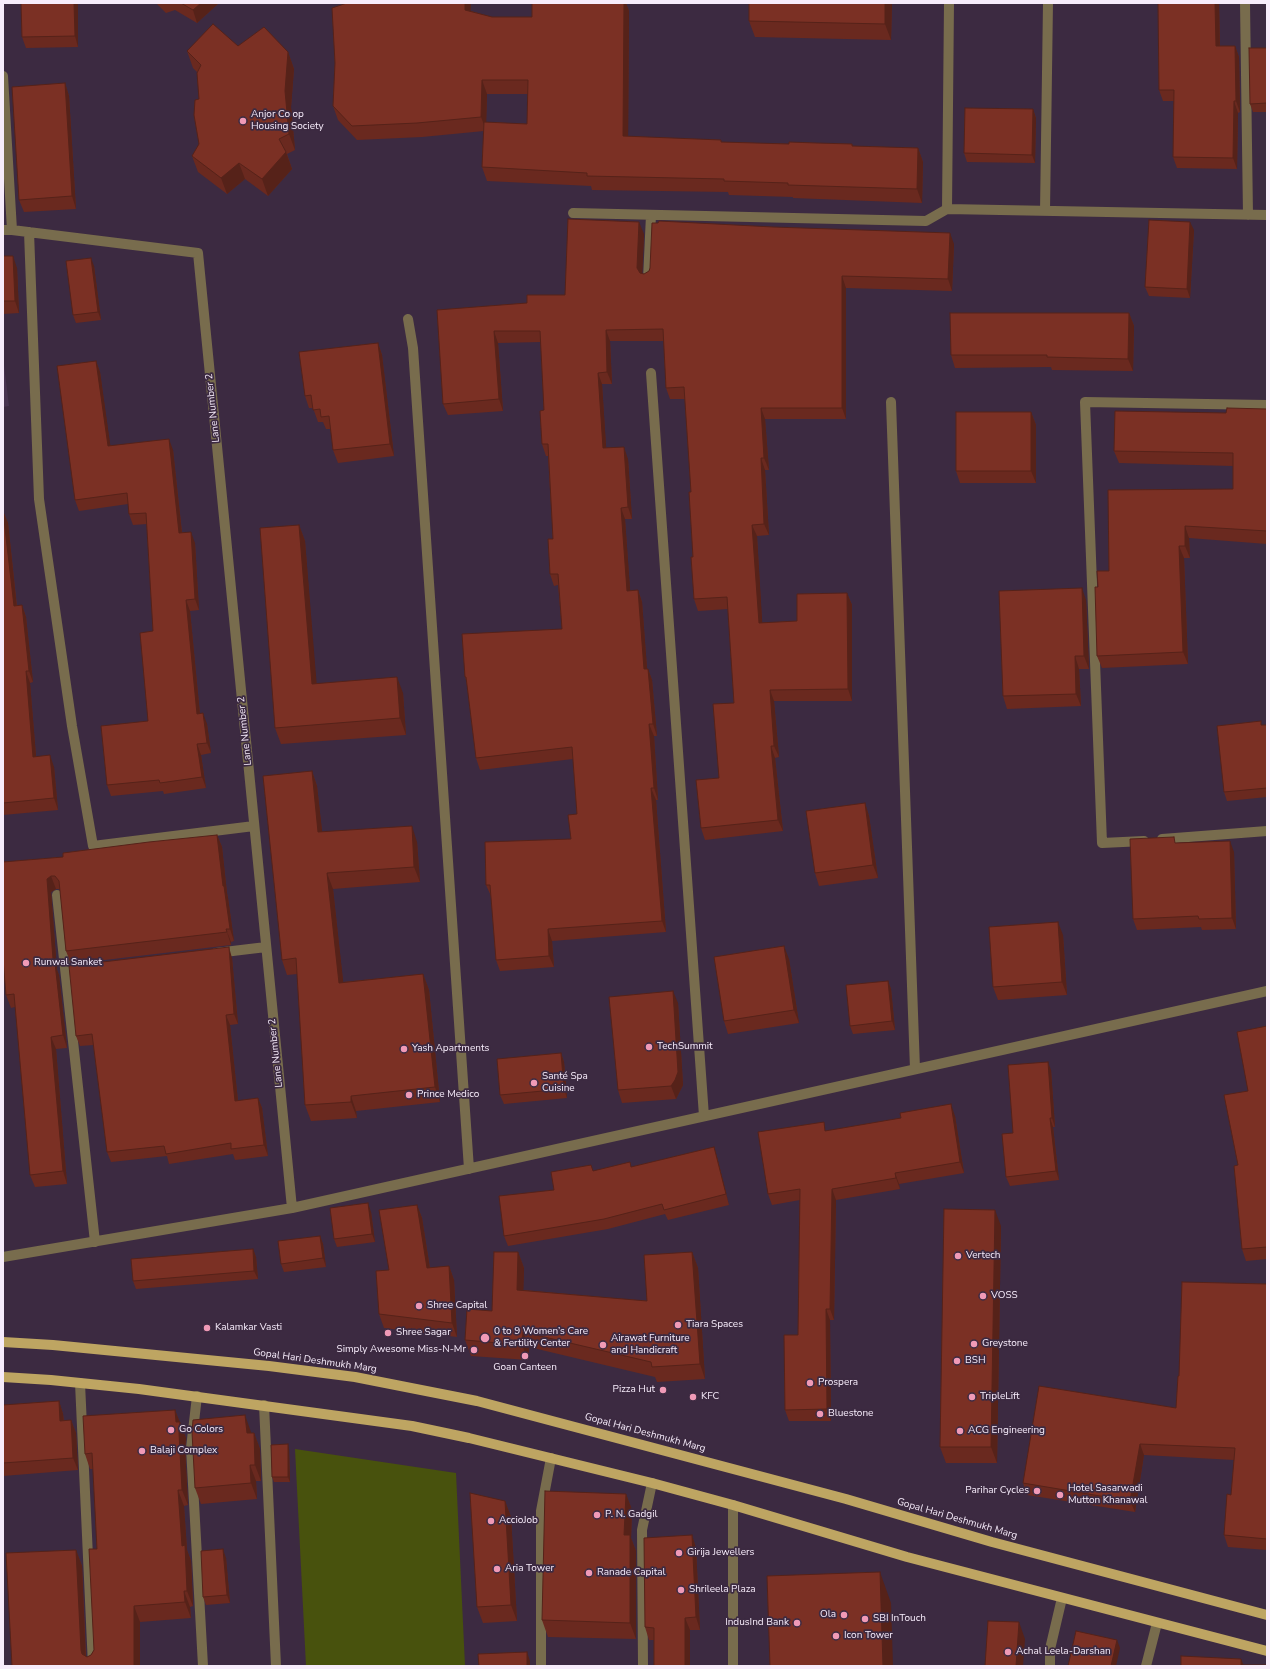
<!DOCTYPE html>
<meta charset="utf-8">
<style>
body{margin:0}
#map{position:relative;width:1270px;height:1669px;overflow:hidden;background:#3c2a41;font-family:"Nunito Sans",sans-serif}
canvas{display:block}
.frame{position:absolute;inset:0;border:4px solid #f7ecfb;pointer-events:none}
</style>
<div id="map">
<canvas width="1270" height="1669"></canvas>
<div class="frame"></div>
</div>
<script>
const c = document.querySelector('canvas').getContext('2d');
c.lineJoin = 'round';
function fillPath(path, color) { c.fillStyle = color; c.fill(path, 'evenodd'); }
const poly = rows => new Path2D(rows.map(r => 'M' + r).join(''));
function stroke(path, color, width, dash) { c.strokeStyle = color; c.lineWidth = width; c.lineCap = dash ? 'butt' : 'round'; c.setLineDash(dash || []); c.stroke(path); }
function label(font, color, halo, rows, align = 'center') {
  c.font = font + ' "Nunito Sans",sans-serif'; c.lineWidth = 3.5; c.setLineDash([]); c.textBaseline = 'middle'; c.strokeStyle = halo; c.fillStyle = color; for (const [text, x, y, turn = 0] of rows) {
    c.save(); c.translate(x, y); c.rotate((+turn || 0) * Math.PI / 180); c.textAlign = isNaN(turn) ? turn : align; if (halo) c.strokeText(text, 0, 0); c.fillText(text, 0, 0); c.restore();
  }
}
fillPath(poly([
 [3,357,9,406,3,407]
]), '#483350');
fillPath(poly([
 [295,1449,456,1473,465,1666,306,1666]
]), '#48520d');
stroke(poly([
 [1245,3,1248,215],
 [3,76,12,230],
 [947,209,949,3],
 [1045,211,1048,3],
 [573,213,926,221,947,209,1267,215],
 [3,230,12,230,198,253,292,1208],
 [29,232,39,499,72,726,93,846,254,826],
 [648,279,651,215],
 [408,319,413,348,469,1169],
 [651,373,704,1116],
 [891,402,915,1069],
 [1162,839,1267,831],
 [1144,841,1102,843,1085,402,1267,405],
 [57,895,95,1242],
 [216,953,266,947],
 [3,1257,292,1208,1267,991],
 [80,1383,93,1666],
 [197,1396,191,1448,203,1666],
 [264,1405,276,1666],
 [541,1666,541,1511,551,1458],
 [643,1666,642,1530,652,1483],
 [733,1666,733,1505],
 [1050,1666,1050,1649,1062,1598],
 [1146,1666,1157,1623]
]), '#786c4d', 10);
stroke(poly([
 [3,1342,53,1345,269,1366,355,1377,477,1401,846,1499,992,1542,1267,1615],
 [3,1377,51,1380,139,1389,412,1426,469,1438,652,1483,733,1505,907,1557,1267,1651]
]), '#bea562', 10);
fillPath(poly([
 [21,3,78,3,78,47,26,48,22,37],
 [156,3,219,3,197,23,175,10,166,13],
 [532,3,626,3,629,11,628,136,722,142,789,144,852,144,853,146,918,148,923,162,922,203,793,198,793,197,729,195,728,192,592,190,591,186,487,181,482,167,484,131,422,137,357,140,338,120,333,106,471,11,492,17,532,17],
 [487,94,528,94,527,124,486,122],
 [892,3,891,40,755,37,749,21],
 [1219,3,1220,46,1235,46,1239,57,1240,112,1238,113,1237,169,1177,168,1173,157,1174,101,1163,101,1159,90],
 [238,46,288,52,294,69,291,107,295,150,287,154,292,169,268,196,245,179,227,194,198,172,192,156,199,144,199,99,197,72,193,68,187,51],
 [1267,48,1267,112,1253,112,1250,104],
 [65,83,69,96,76,209,24,212,19,200],
 [1033,109,1036,118,1035,163,967,162,964,153],
 [1194,230,1190,298,1149,296,1145,287],
 [644,234,642,273,644,274,954,244,952,291,846,288,846,419,765,419,769,470,765,470,769,535,757,536,762,623,797,621,847,593,852,605,852,701,774,701,779,757,775,758,783,831,705,840,701,828,719,778,734,703,728,609,698,611,694,599,691,492,685,399,670,399,666,388,664,341,610,341,612,384,602,384,606,448,628,459,632,519,625,519,630,591,638,590,642,602,647,669,648,669,652,680,657,736,654,736,658,800,656,800,666,932,552,941,554,967,500,971,496,960,491,896,486,885,571,839,577,814,573,759,480,770,476,758,467,683,465,677,562,629,558,585,554,586,550,574,553,539,548,456,546,456,542,444,544,410,541,342,498,343,503,411,448,415,443,404,437,310,527,303,565,295],
 [3,256,17,268,19,313,3,314],
 [94,266,101,320,76,323,73,315],
 [1129,313,1134,326,1133,371,1052,370,1051,367,955,368,951,355],
 [378,343,382,355,394,456,338,463,333,450,331,429,326,429,323,422,318,422,313,408,309,408,305,396],
 [96,361,100,372,110,445,173,450,182,532,195,543,199,610,190,611,200,714,207,724,211,753,201,755,206,788,164,794,163,791,111,796,107,785,148,721,153,631,147,524,133,525,129,514,128,504,79,511,75,500],
 [1267,409,1267,544,1189,538,1190,558,1184,558,1188,664,1102,668,1097,656,1098,587,1109,571,1233,489,1233,466,1119,463,1114,451,1226,413],
 [1031,412,1036,425,1036,483,960,483,956,471],
 [3,511,8,523,17,606,22,605,26,617,33,682,30,683,36,756,54,767,58,810,3,815],
 [299,525,305,541,316,683,403,693,406,735,281,744,275,728],
 [1086,600,1089,669,1079,669,1081,706,1007,709,1003,696],
 [1263,725,1267,725,1267,797,1227,801,1224,792],
 [312,771,317,786,322,832,417,842,420,882,333,889,343,982,423,974,429,990,440,1102,356,1111,357,1118,311,1121,305,1105,297,974,287,975,282,960],
 [865,803,869,816,878,878,819,886,815,873],
 [217,835,222,847,227,893,228,898,234,941,231,942,231,945,71,964,66,951,60,889,56,889,51,892,57,970,59,975,67,1048,56,1049,67,1184,35,1187,30,1175,15,1007,11,1008,6,995,3,862,63,857],
 [1177,843,1234,852,1236,929,1202,930,1201,927,1137,930,1133,919],
 [1063,935,1067,995,998,1000,993,987],
 [232,958,238,1024,230,1025,238,1101,258,1098,262,1108,268,1156,235,1160,233,1154,169,1164,167,1156,111,1162,107,1152,94,1045,80,1046,76,1036],
 [789,959,799,1023,728,1034,724,1021],
 [888,981,891,989,895,1030,853,1034,850,1026],
 [678,1003,683,1085,676,1099,622,1103,618,1090],
 [1267,1026,1267,1259,1246,1261,1242,1249,1238,1165,1248,1091],
 [561,1053,564,1062,567,1098,504,1104,500,1095],
 [1051,1070,1055,1127,1053,1127,1059,1180,1010,1186,1006,1177,1013,1133],
 [955,1116,964,1173,899,1184,900,1189,836,1200,834,1320,830,1320,831,1421,789,1421,785,1410,798,1335,800,1200,772,1205,768,1194,827,1131],
 [714,1147,717,1157,729,1205,668,1220,665,1214,608,1229,508,1246,504,1236,554,1190,594,1171,632,1167],
 [417,1205,422,1218,430,1268,449,1266,454,1280,457,1337,384,1328,379,1314,389,1270],
 [371,1212,375,1242,337,1247,334,1239],
 [1001,1226,997,1463,946,1463,940,1447],
 [320,1236,323,1244,326,1267,284,1272,281,1264],
 [253,1249,256,1257,258,1279,136,1289,133,1281],
 [518,1252,524,1268,523,1290,647,1301,692,1252,698,1268,705,1379,657,1382,655,1377,529,1347,528,1360,471,1356,465,1340,492,1311],
 [1267,1284,1267,1550,1228,1547,1224,1535,1231,1495,1234,1460,1144,1455,1135,1512,1027,1495,1023,1483,1176,1408,1179,1376],
 [59,1401,63,1414,64,1421,71,1420,76,1433,78,1470,3,1476,3,1405],
 [175,1410,186,1438,185,1448,188,1505,184,1506,187,1550,191,1561,193,1606,190,1607,191,1618,140,1622,140,1666,12,1666,76,1550,82,1566,86,1656,87,1657,91,1655,94,1650,97,1549,93,1469,90,1469,85,1454],
 [251,1432,251,1433,254,1433,260,1449,261,1481,256,1481,257,1499,201,1504,195,1488],
 [289,1449,290,1482,274,1482,272,1477],
 [626,1494,632,1510,631,1538,636,1551,636,1639,548,1637,542,1620],
 [505,1501,511,1517,517,1621,483,1623,477,1607],
 [692,1535,696,1548,700,1630,690,1630,690,1666,654,1666,654,1640,649,1640,645,1627],
 [226,1558,230,1603,206,1605,203,1597]
]), '#6a291f');
fillPath(poly([
 [74,3,78,3,78,47,75,36],
 [201,3,219,3,197,23,193,10],
 [465,3,471,3,470,24,465,10],
 [624,3,626,3,629,11,628,150,623,136],
 [885,3,892,3,891,40,885,24],
 [1215,3,1219,3,1220,58,1216,46],
 [1235,46,1239,57,1240,112,1236,101],
 [288,52,294,69,291,107,295,150,289,134,285,91],
 [482,80,487,94,486,130,481,117],
 [65,83,69,96,76,209,72,196],
 [1234,101,1238,113,1237,169,1233,158],
 [1033,109,1036,118,1035,163,1032,155],
 [918,148,923,162,922,203,917,189],
 [286,152,292,169,268,196,262,179],
 [239,163,245,179,227,194,221,178],
 [639,222,644,234,642,279,637,268],
 [1190,222,1194,230,1190,298,1187,289],
 [950,233,954,244,952,291,948,279],
 [13,256,17,268,19,313,15,301],
 [91,258,94,266,101,320,98,312],
 [842,276,846,288,846,419,842,408],
 [1129,313,1134,326,1133,371,1128,359],
 [606,330,610,341,612,384,607,372],
 [494,331,498,343,503,411,499,399],
 [378,343,382,355,394,456,390,444],
 [96,361,100,372,112,457,108,446],
 [598,373,602,384,607,460,603,448],
 [761,408,765,419,769,470,764,458],
 [1031,412,1036,425,1036,483,1031,471],
 [169,439,173,450,183,543,179,533],
 [624,447,628,459,632,519,628,507],
 [761,458,765,470,769,535,764,524],
 [621,508,625,519,631,602,627,591],
 [3,511,8,523,18,618,14,606],
 [299,525,305,541,318,700,312,684],
 [752,525,757,536,763,635,759,623],
 [1185,526,1189,538,1190,558,1185,546],
 [191,532,195,543,199,610,195,599],
 [1179,546,1184,558,1188,664,1183,652],
 [1082,588,1086,600,1089,669,1084,656],
 [638,590,642,602,648,681,644,669],
 [847,593,852,605,852,701,848,689],
 [186,600,190,611,201,725,197,714],
 [22,605,26,617,33,682,29,671],
 [1075,656,1079,669,1081,706,1076,694],
 [648,669,652,680,657,736,653,724],
 [26,671,30,683,37,768,33,757],
 [397,677,403,693,406,735,400,718],
 [770,690,774,701,779,757,774,746],
 [203,713,207,724,211,753,207,743],
 [649,724,654,736,658,800,654,788],
 [197,744,201,755,206,788,202,777],
 [771,746,775,758,783,831,778,820],
 [50,755,54,767,58,810,54,798],
 [312,771,317,786,324,848,318,832],
 [651,788,656,800,666,932,662,921],
 [865,803,869,816,878,878,873,865],
 [412,826,417,842,420,882,414,867],
 [217,835,222,847,227,893,228,898,234,941,230,929,223,886],
 [1230,841,1234,852,1236,929,1232,918],
 [327,873,333,889,345,998,339,983],
 [51,876,56,889,51,892,57,970,59,975,67,1048,63,1035,53,959,47,879],
 [1058,922,1063,935,1067,995,1062,982],
 [226,929,231,942,231,945,227,932],
 [548,929,552,941,554,967,549,956],
 [784,946,789,959,799,1023,794,1010],
 [229,947,232,958,238,1024,234,1014],
 [423,974,429,990,440,1102,435,1087],
 [888,981,891,989,895,1030,892,1021],
 [673,991,678,1003,683,1085,676,1099,671,1086],
 [226,1015,230,1025,239,1111,235,1101],
 [51,1037,56,1049,67,1184,63,1171],
 [561,1053,564,1062,567,1098,564,1089],
 [1048,1062,1051,1070,1055,1127,1052,1118],
 [351,1096,356,1111,357,1118,351,1102],
 [258,1098,262,1108,268,1156,264,1145],
 [951,1104,955,1116,964,1173,960,1162],
 [1050,1118,1053,1127,1059,1180,1056,1171],
 [714,1147,717,1157,729,1205,726,1194],
 [895,1173,899,1184,900,1189,896,1178],
 [832,1189,836,1200,834,1320,830,1309],
 [368,1203,371,1212,375,1242,372,1234],
 [417,1205,422,1218,432,1282,427,1268],
 [995,1210,1001,1226,997,1463,991,1447],
 [320,1236,323,1244,326,1267,323,1258],
 [253,1249,256,1257,258,1279,254,1271],
 [518,1252,524,1268,523,1305,517,1290],
 [692,1252,698,1268,705,1379,700,1364],
 [449,1266,454,1280,457,1337,452,1323],
 [826,1309,830,1320,831,1421,827,1409],
 [523,1332,529,1347,528,1360,522,1345],
 [59,1401,63,1414,65,1434,60,1421],
 [175,1410,186,1438,185,1448,188,1505,182,1490],
 [245,1415,251,1432,253,1449,247,1433],
 [71,1420,76,1433,78,1470,73,1458],
 [254,1433,260,1449,261,1481,255,1465],
 [288,1444,289,1449,290,1482,288,1477],
 [1140,1444,1144,1455,1135,1512,1130,1501],
 [250,1465,256,1481,257,1499,251,1483],
 [178,1490,184,1506,187,1550,191,1561,193,1606,187,1591,182,1546],
 [626,1494,632,1510,631,1538,636,1551,636,1639,630,1623,624,1535],
 [505,1501,511,1517,517,1621,511,1605],
 [692,1535,696,1548,700,1630,696,1617],
 [223,1549,226,1558,230,1603,227,1595],
 [76,1550,82,1566,86,1666,81,1650],
 [880,1572,891,1603,893,1666,883,1666],
 [184,1591,190,1607,191,1618,185,1602],
 [134,1606,140,1622,140,1666,134,1666],
 [685,1618,690,1630,690,1666,685,1666],
 [1019,1622,1025,1639,1023,1666,1016,1666],
 [1117,1640,1120,1648,1116,1666,1111,1666],
 [527,1652,530,1661,530,1666,527,1666],
 [1241,1659,1244,1666,1241,1666]
]), '#562219');
const building = poly([
 [21,3,74,3,75,36,22,37,21,3],
 [181,3,201,3,193,10,181,3],
 [347,3,465,3,465,10,492,17,532,17,532,3,624,3,623,136,721,140,721,142,789,144,789,142,816,143,852,144,852,146,918,148,917,189,788,185,788,183,724,181,724,179,587,176,587,173,482,167,484,122,527,124,528,80,482,80,481,117,417,123,352,126,333,106,335,63,332,8,347,3],
 [749,3,885,3,885,24,749,21,749,3],
 [1158,3,1215,3,1216,46,1235,46,1236,101,1234,101,1233,158,1173,157,1174,90,1159,90,1158,3],
 [213,24,238,46,264,27,288,52,285,91,289,134,279,139,286,152,262,179,239,163,221,178,192,156,199,144,194,115,195,100,199,99,197,73,201,65,187,51,213,24],
 [1249,48,1267,48,1267,103,1250,104,1249,48],
 [65,83,72,196,19,200,12,87,65,83],
 [965,108,1033,109,1032,155,964,153,965,108],
 [568,219,639,222,637,268,640,273,644,274,649,271,650,268,652,223,658,223,659,221,773,227,950,233,948,279,842,276,842,408,761,408,764,458,761,458,764,524,752,525,759,623,797,621,797,594,847,593,848,689,770,690,774,746,771,746,778,820,701,828,696,780,719,778,713,704,734,703,727,597,694,599,691,557,693,557,689,492,691,492,684,387,666,388,663,329,606,330,607,372,598,373,603,448,624,447,628,507,621,508,627,591,638,590,644,669,648,669,653,724,649,724,654,788,651,788,662,921,548,929,549,956,496,960,490,885,486,885,485,842,571,839,568,815,577,814,572,747,476,758,466,677,465,677,462,634,562,629,558,574,550,574,548,539,553,539,548,444,542,444,540,411,544,410,540,331,494,331,499,399,443,404,437,310,527,303,527,295,565,295,568,219],
 [1149,220,1190,222,1187,289,1145,287,1149,220],
 [3,256,13,256,15,301,3,301,3,256],
 [91,258,98,312,73,315,66,261,91,258],
 [950,313,1129,313,1128,359,1047,357,1047,355,951,355,950,313],
 [378,343,390,444,333,450,329,416,321,417,320,409,313,410,311,395,305,396,299,352,378,343],
 [96,361,108,446,169,439,179,533,191,532,195,599,186,600,197,714,203,713,207,743,197,744,202,777,160,783,159,780,107,785,101,726,148,721,140,633,153,631,146,513,129,514,127,493,75,500,57,366,96,361],
 [1227,408,1267,409,1267,531,1185,526,1185,546,1179,546,1183,652,1097,656,1095,587,1098,587,1097,571,1109,571,1108,490,1233,489,1233,453,1114,451,1115,411,1226,413,1227,408],
 [956,412,1031,412,1031,471,956,471,956,412],
 [3,511,14,606,22,605,29,671,26,671,33,757,50,755,54,798,3,803,3,511],
 [299,525,312,684,397,677,400,718,275,728,260,528,299,525],
 [1082,588,1084,656,1075,656,1076,694,1003,696,999,591,1082,588],
 [1261,721,1261,725,1267,725,1267,788,1224,792,1217,726,1261,721],
 [312,771,318,832,412,826,414,867,327,873,339,983,423,974,435,1087,351,1096,351,1102,305,1105,296,958,282,960,263,776,312,771],
 [865,803,873,865,815,873,806,811,865,803],
 [217,835,223,886,224,886,230,929,226,929,227,932,66,951,59,881,55,876,51,876,47,879,53,959,55,963,63,1035,51,1037,63,1171,30,1175,14,994,6,995,3,959,3,862,63,857,63,853,149,842,217,835],
 [1174,837,1175,843,1230,841,1232,918,1199,919,1198,916,1133,919,1130,839,1174,837],
 [1058,922,1062,982,993,987,989,927,1058,922],
 [784,946,794,1010,724,1021,714,957,784,946],
 [229,947,234,1014,226,1015,235,1101,258,1098,264,1145,231,1149,231,1143,166,1154,164,1146,107,1152,92,1034,76,1036,69,966,229,947],
 [888,981,892,1021,850,1026,846,985,888,981],
 [673,991,678,1072,675,1080,671,1086,618,1090,609,997,673,991],
 [1267,1026,1267,1247,1242,1249,1234,1166,1238,1165,1224,1095,1248,1091,1237,1032,1267,1026],
 [561,1053,564,1089,500,1095,497,1059,561,1053],
 [1048,1062,1052,1118,1050,1118,1056,1171,1006,1177,1002,1134,1013,1133,1008,1065,1048,1062],
 [951,1104,960,1162,895,1173,896,1178,832,1189,830,1309,826,1309,827,1409,785,1410,784,1335,798,1335,800,1189,768,1194,758,1132,824,1122,825,1131,901,1118,900,1113,951,1104],
 [714,1147,726,1194,664,1210,662,1204,604,1219,504,1236,499,1196,554,1190,551,1172,591,1165,593,1171,630,1162,631,1167,714,1147],
 [368,1203,372,1234,334,1239,330,1208,368,1203],
 [417,1205,427,1268,449,1266,452,1323,379,1314,376,1271,389,1270,379,1210,417,1205],
 [944,1209,995,1210,991,1447,940,1447,944,1209],
 [320,1236,323,1258,281,1264,278,1241,320,1236],
 [253,1249,254,1271,133,1281,131,1259,253,1249],
 [494,1252,518,1252,517,1290,647,1301,644,1255,692,1252,700,1364,652,1367,651,1362,523,1332,522,1345,465,1340,467,1309,492,1311,494,1252],
 [1182,1282,1267,1284,1267,1539,1224,1535,1227,1494,1231,1495,1235,1448,1140,1444,1130,1501,1023,1483,1039,1386,1176,1408,1178,1376,1179,1376,1182,1282],
 [59,1401,60,1421,71,1420,73,1458,3,1463,3,1405,59,1401],
 [175,1410,176,1422,180,1422,179,1433,182,1490,178,1490,182,1546,185,1545,187,1591,184,1591,185,1602,134,1606,134,1666,12,1666,6,1553,76,1550,81,1650,82,1654,87,1657,91,1655,94,1650,89,1549,97,1549,92,1453,85,1454,83,1416,175,1410],
 [245,1415,247,1433,254,1433,255,1465,250,1465,251,1483,195,1488,192,1432,193,1420,245,1415],
 [288,1444,288,1477,272,1477,271,1445,288,1444],
 [545,1491,626,1494,624,1535,630,1535,630,1623,542,1620,545,1491],
 [470,1493,505,1501,511,1605,477,1607,470,1493],
 [692,1535,696,1617,685,1618,685,1666,654,1666,654,1628,645,1627,644,1538,692,1535],
 [223,1549,227,1595,203,1597,201,1551,223,1549],
 [880,1572,883,1666,770,1666,767,1576,880,1572],
 [988,1621,1019,1622,1016,1666,985,1666,988,1621],
 [1076,1631,1117,1640,1111,1666,1068,1666,1076,1631],
 [527,1652,527,1666,479,1666,478,1654,527,1652],
 [1181,1656,1241,1659,1241,1665,1267,1665,1267,1666,1181,1666,1181,1656]
]);
fillPath(building, '#7b3024');
stroke(building, '#562219', 1);
for (const [x, y, r, color] of [
 [243,121,4,"#f09ab7"],
 [26,963,4,"#f09ab7"],
 [649,1047,4,"#f09ab7"],
 [404,1049,4,"#f09ab7"],
 [534,1083,4,"#f09ab7"],
 [409,1095,4,"#f09ab7"],
 [958,1256,4,"#f09ab7"],
 [983,1296,4,"#f09ab7"],
 [419,1306,4,"#f09ab7"],
 [678,1325,4,"#f09ab7"],
 [207,1328,4,"#f09ab7"],
 [388,1333,4,"#f09ab7"],
 [485,1338,5,"#f09ab7"],
 [974,1344,4,"#f09ab7"],
 [603,1345,4,"#f09ab7"],
 [474,1350,4,"#f09ab7"],
 [525,1356,4,"#f09ab7"],
 [957,1361,4,"#f09ab7"],
 [810,1383,4,"#f09ab7"],
 [663,1390,4,"#f09ab7"],
 [693,1397,4,"#f09ab7"],
 [972,1397,4,"#f09ab7"],
 [820,1414,4,"#f09ab7"],
 [171,1430,4,"#f09ab7"],
 [960,1431,4,"#f09ab7"],
 [142,1451,4,"#f09ab7"],
 [1037,1491,4,"#f09ab7"],
 [1060,1495,4,"#f09ab7"],
 [597,1515,4,"#f09ab7"],
 [491,1521,4,"#f09ab7"],
 [679,1553,4,"#f09ab7"],
 [497,1569,4,"#f09ab7"],
 [589,1573,4,"#f09ab7"],
 [681,1590,4,"#f09ab7"],
 [844,1615,4,"#f09ab7"],
 [865,1619,4,"#f09ab7"],
 [797,1623,4,"#f09ab7"],
 [836,1636,4,"#f09ab7"],
 [1008,1652,4,"#f09ab7"]
]) { const dot = new Path2D(); dot.arc(x, y, r, 0, 2 * Math.PI); c.fillStyle = color; c.fill(dot); stroke(dot, '#3c2a41', 1.5); }
label('10px', '#f7ecfb', '#3c2a41', [
 ["Anjor Co op",251,115],
 ["Housing Society",251,127],
 ["Runwal Sanket",34,963],
 ["TechSummit",657,1047],
 ["Yash Apartments",412,1049],
 ["Santé Spa",542,1077],
 ["Cuisine",542,1089],
 ["Prince Medico",417,1095],
 ["Vertech",966,1256],
 ["VOSS",991,1296],
 ["Shree Capital",427,1306],
 ["Tiara Spaces",686,1325],
 ["Kalamkar Vasti",215,1328],
 ["0 to 9 Women’s Care",494,1332],
 ["& Fertility Center",494,1344],
 ["Shree Sagar",396,1333],
 ["Airawat Furniture",611,1339],
 ["and Handicraft",611,1351],
 ["Greystone",982,1344],
 ["Simply Awesome Miss-N-Mr",466,1350,"right"],
 ["BSH",965,1361],
 ["Goan Canteen",525,1368,"center"],
 ["Prospera",818,1383],
 ["Pizza Hut",655,1390,"right"],
 ["KFC",701,1397],
 ["TripleLift",980,1397],
 ["Bluestone",828,1414],
 ["Go Colors",179,1430],
 ["ACG Engineering",968,1431],
 ["Balaji Complex",150,1451],
 ["Hotel Sasarwadi",1068,1489],
 ["Mutton Khanawal",1068,1501],
 ["Parihar Cycles",1029,1491,"right"],
 ["P. N. Gadgil",605,1515],
 ["AccioJob",499,1521],
 ["Girija Jewellers",687,1553],
 ["Aria Tower",505,1569],
 ["Ranade Capital",597,1573],
 ["Shrileela Plaza",689,1590],
 ["Ola",836,1615,"right"],
 ["SBI InTouch",873,1619],
 ["IndusInd Bank",789,1623,"right"],
 ["Icon Tower",844,1636],
 ["Achal Leela-Darshan",1016,1652]
], 'left');
label('10px', '#f7ecfb', '#3c2a41', [
 ["Lane Number 2",213,408,-96],
 ["Lane Number 2",245,731,-96],
 ["Lane Number 2",276,1053,-96],
 ["Gopal Hari Deshmukh Marg",315,1361,8],
 ["Gopal Hari Deshmukh Marg",645,1433,15],
 ["Gopal Hari Deshmukh Marg",957,1519,16]
]);
</script>
